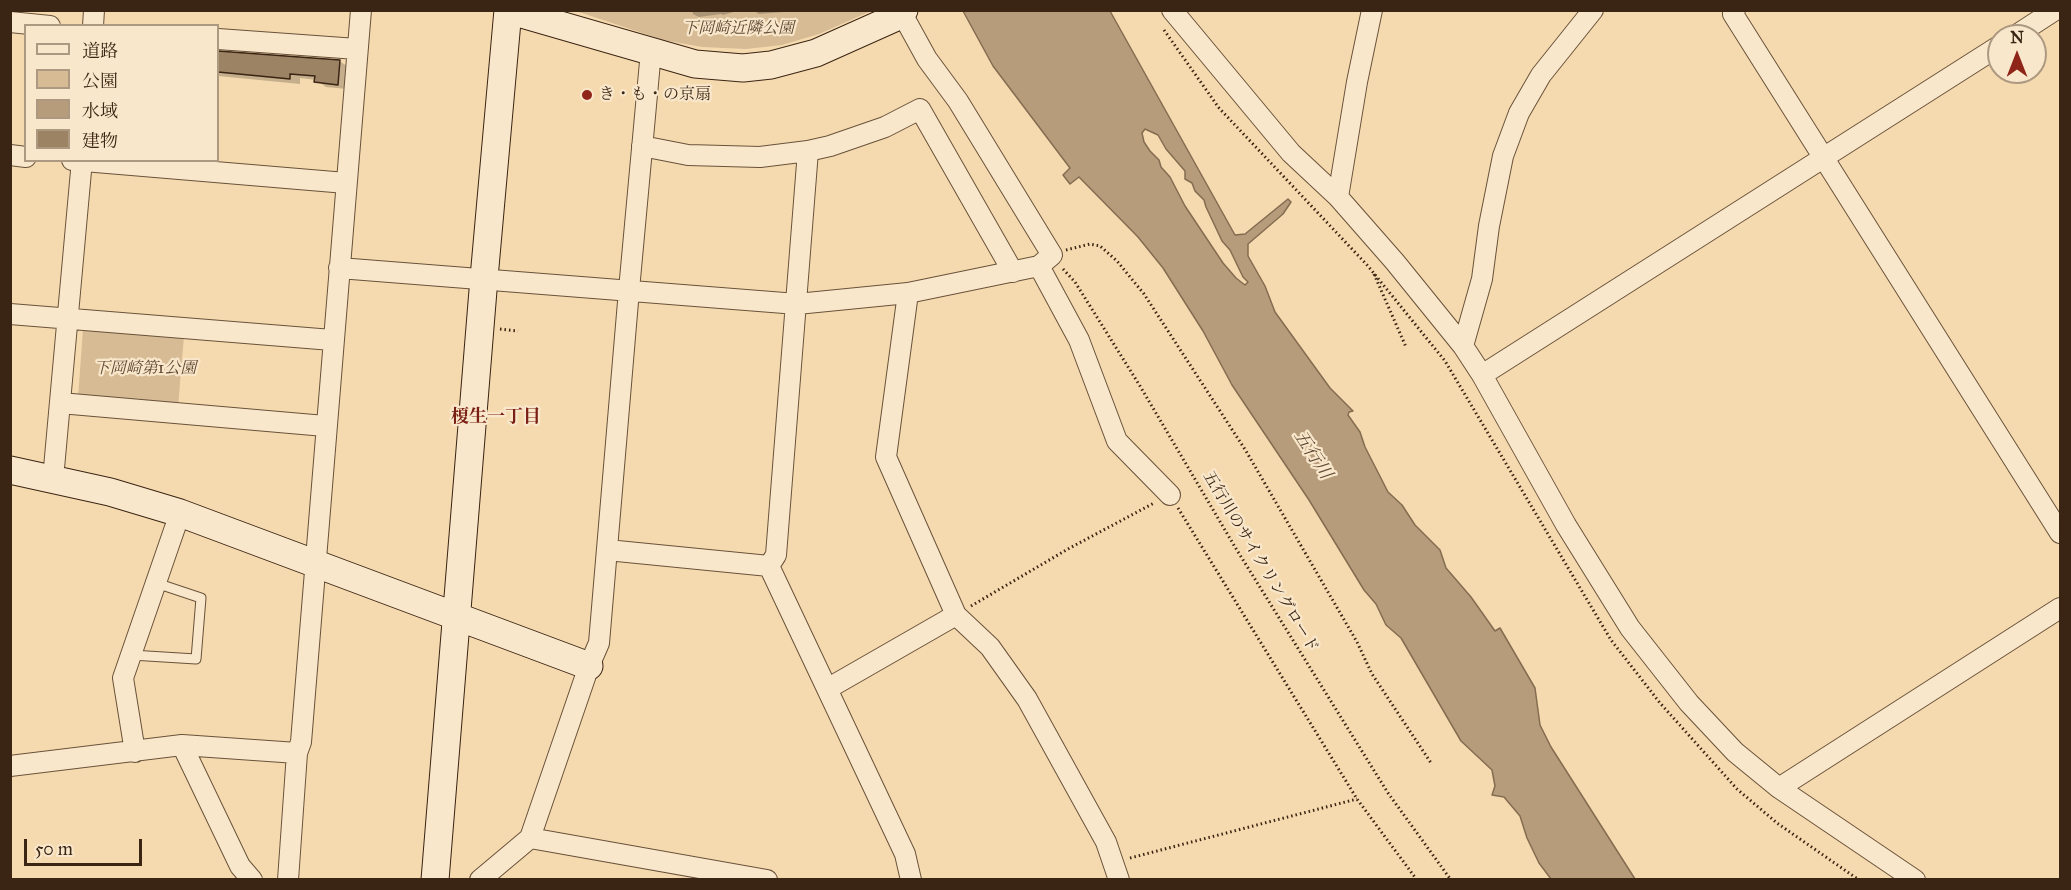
<!DOCTYPE html>
<meta charset="utf-8">
<style>
body{margin:0}
#map{position:relative;width:2071px;height:890px;overflow:hidden;background:#f6daaf;font-family:"IM FELL Great Primer","Noto Serif JP",serif}
canvas{display:block}
.frame{position:absolute;inset:0;border:12px solid #3a2413;pointer-events:none}
.legend{position:absolute;left:24px;top:24px;width:195px;height:138px;box-sizing:border-box;background:#f9e7cb;border:2px solid #ad9981;margin:0;padding:8px 10px;list-style:none;font-size:18px;color:#3a2413}
.legend li{display:flex;align-items:center;gap:12px;height:30px}
.legend b{width:30px;border:2px solid #ad9981}
.north{position:absolute;left:1987px;top:24px;width:60px;height:60px;box-sizing:border-box;background:#f9e7cb;border:2px solid #ad9981;border-radius:50%;rotate:0deg;font-size:16px;font-weight:700;line-height:24px;text-align:center;color:#3a2413}
.north::after{content:'';display:block;margin:auto;width:21px;height:27px;background:#8f2418;clip-path:polygon(50% 0,100% 100%,50% 72%,0 100%)}
.scale{position:absolute;left:24px;top:839px;width:118px;height:27px;box-sizing:border-box;border:3px solid #3a2413;border-top:0;padding-left:8px;font-size:18px;line-height:21px;white-space:nowrap;color:#3a2413;-webkit-text-stroke:4px #f9e7cb;paint-order:stroke}
</style>
<div id="map">
<canvas width="2071" height="890"></canvas>
<div class="frame"></div>
<ul class="legend">
<li><b style="height:8px;background:#f9e7cb"></b>道路</li>
<li><b style="height:16px;background:#d6bb94"></b>公園</li>
<li><b style="height:16px;background:#b69c7a"></b>水域</li>
<li><b style="height:16px;background:#9c8364"></b>建物</li>
</ul>
<div class="north">N</div>
<div class="scale">50 m</div>
</div>
<script>
const c = document.querySelector('canvas').getContext('2d');
c.lineJoin = 'round';
function fillPath(path, color) { c.fillStyle = color; c.fill(path, 'evenodd'); }
const poly = rows => new Path2D(rows.map(r => 'M' + r).join(''));
function stroke(path, color, width, dash) { c.strokeStyle = color; c.lineWidth = width; c.lineCap = dash ? 'butt' : 'round'; c.setLineDash(dash || []); c.stroke(path); }
function label(font, color, halo, rows, align = 'center') {
  c.font = font + ' "IM FELL Great Primer","Noto Serif JP",serif'; c.lineWidth = 4.5; c.setLineDash([]); c.textBaseline = 'middle'; c.strokeStyle = halo; c.fillStyle = color; for (const [text, x, y, turn = 0] of rows) {
    c.save(); c.translate(x, y); c.rotate((+turn || 0) * Math.PI / 180); c.textAlign = isNaN(turn) ? turn : align; if (halo) c.strokeText(text, 0, 0); c.fillText(text, 0, 0); c.restore();
  }
}
fillPath(poly([
 [576,11,871,11,819,34,782,45,746,49,702,47,663,40],
 [83,329,184,336,178,407,78,398]
]), '#d6bb94');
const water = poly([
 [963,11,1110,11,1235,235,1245,234,1288,199,1291,202,1283,214,1248,244,1248,256,1265,286,1275,312,1330,388,1353,411,1349,412,1348,415,1360,432,1365,447,1388,492,1402,505,1415,525,1440,550,1446,568,1471,597,1495,631,1500,628,1535,688,1540,725,1551,747,1635,879,1551,879,1539,863,1527,838,1520,816,1504,797,1492,795,1495,786,1492,770,1461,741,1401,638,1386,625,1376,604,1364,590,1309,500,1232,385,1203,331,1163,268,1138,237,1079,177,1070,184,1063,175,1070,168,993,66,963,11],
 [1145,129,1158,135,1166,149,1185,171,1185,179,1192,183,1195,191,1204,200,1206,207,1222,241,1230,250,1243,277,1248,282,1245,285,1236,278,1223,263,1185,206,1170,177,1161,167,1159,160,1150,151,1144,142,1142,133,1145,129]
]);
fillPath(water, '#b69c7a');
stroke(water, '#846c51', 1.5);
fillPath(poly([
 [692,10,741,10,723,15,721,14,699,17,693,14],
 [784,10,784,12,759,14,753,10],
 [218,52,339,61,349,67,347,89,326,87,316,80,300,78,300,84,218,76]
]), '#0003');
const building = poly([
 [218,51,340,60,338,85,314,82,315,76,290,74,290,79,218,72,218,51]
]);
fillPath(building, '#9c8364');
stroke(building, '#3a2413', 1.5);
const lane = poly([
 [131,655,196,659,201,598,156,583]
]);
const street = poly([
 [1172,10,1291,153,1338,197,1395,262,1463,346,1482,375,1566,525,1630,628,1689,703,1735,752,1779,788,1915,880],
 [1735,10,1733,14,2060,533],
 [10,22,50,26],
 [93,26,94,10],
 [2015,36,2055,10],
 [218,39,357,49],
 [642,146,688,155,760,157,808,151,830,146,885,127,920,109,1013,272],
 [10,155,26,157],
 [72,160,346,183],
 [1338,197,1357,82,1372,10],
 [1039,266,1079,340,1117,441,1170,495],
 [339,268,797,304,908,293,1039,266,1052,255,958,101,927,59,900,10],
 [10,314,332,340],
 [1463,346,1482,279,1489,226,1503,156,1519,113,1541,75,1593,10],
 [1482,375,1999,46],
 [60,403,325,426],
 [53,479,82,160],
 [607,550,769,566],
 [769,566,776,555,808,151],
 [769,566,905,854,911,880],
 [956,615,990,647,1027,699,1106,842,1119,880],
 [827,689,956,615,886,457,908,293],
 [182,745,240,866,252,880],
 [135,752,123,678,180,513],
 [10,766,182,745,297,753],
 [1779,788,2060,608],
 [530,838,767,880],
 [288,880,297,753,301,742,361,10],
 [480,880,530,838,589,666,599,643,629,290,651,51]
]);
const secondary = poly([
 [508,10,695,64,743,68,771,65,816,53,901,15,904,10],
 [10,470,110,492,180,513,589,666],
 [435,880,484,278,508,10]
]);
stroke(lane, '#69523a', 11);
stroke(street, '#69523a', 22);
stroke(secondary, '#3a2413', 29);
stroke(poly([
 [1164,30,1219,108,1368,266,1445,361,1611,640,1660,703,1737,789,1777,823,1859,880],
 [1066,250,1090,244,1100,246,1117,261,1144,294,1246,451,1357,642,1372,674,1431,763],
 [1063,269,1075,282,1140,386,1235,547,1388,793,1451,880],
 [1374,274,1406,347],
 [500,329,518,331],
 [1178,508,1357,799,1417,880],
 [971,606,1068,549,1154,503],
 [1130,858,1357,799]
]), '#3a2413', 3, [1.5, 3]);
stroke(lane, '#f9e7cb', 9);
stroke(street, '#f9e7cb', 20);
stroke(secondary, '#f9e7cb', 27);
for (const [x, y, r, color] of [
 [587,95,6,"#8f2418"]
]) { const dot = new Path2D(); dot.arc(x, y, r, 0, 2 * Math.PI); c.fillStyle = color; c.fill(dot); stroke(dot, '#f9e7cb', 2); }
label('italic 16px', '#614a33', '#f9e7cb', [
 ["下岡崎近隣公園",738,29],
 ["下岡崎第1公園",145,369]
]);
label('16px', '#3a2413', '#f9e7cb', [
 ["き・も・の京扇",599,95]
], 'left');
label('16px', '#3a2413', '#f9e7cb', [
 ["五行川のサイクリングロード",1260,562,59]
]);
label('bold 18px', '#7a1f14', '#f9e7cb', [
 ["榎生一丁目",496,418]
]);
label('italic 18px', '#5f4832', '#f9e7cb', [
 ["五行川",1312,455,57]
]);
</script>
